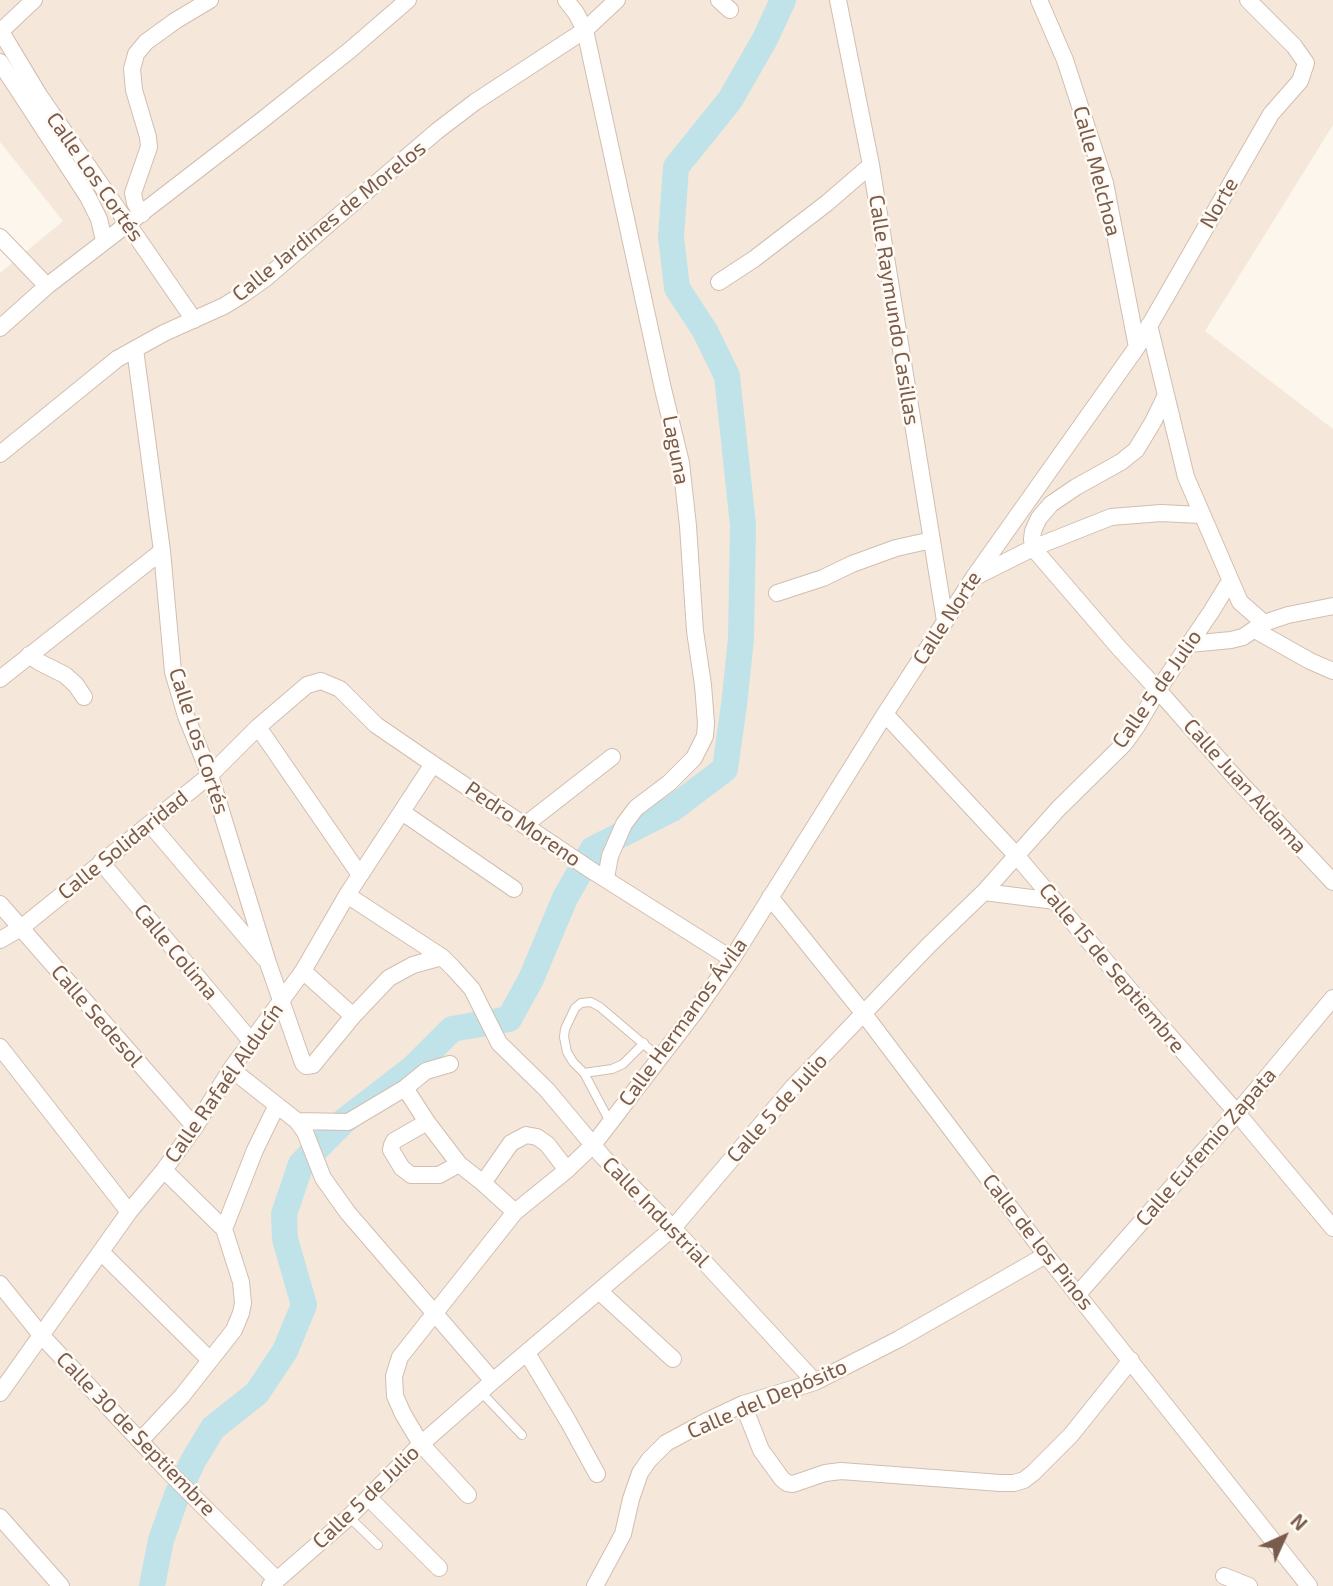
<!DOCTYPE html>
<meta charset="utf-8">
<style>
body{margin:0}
#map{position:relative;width:1333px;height:1586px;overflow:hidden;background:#fdf6ec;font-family:"Exo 2",sans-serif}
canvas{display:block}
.north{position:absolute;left:1249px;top:1502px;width:70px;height:70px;-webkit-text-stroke:5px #fffaf3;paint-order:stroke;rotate:45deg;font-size:19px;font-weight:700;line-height:28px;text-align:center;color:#7a5c4d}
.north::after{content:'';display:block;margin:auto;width:24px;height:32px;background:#7a5c4d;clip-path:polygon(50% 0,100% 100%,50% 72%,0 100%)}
</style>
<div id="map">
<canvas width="1333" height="1586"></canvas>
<div class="north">N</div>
</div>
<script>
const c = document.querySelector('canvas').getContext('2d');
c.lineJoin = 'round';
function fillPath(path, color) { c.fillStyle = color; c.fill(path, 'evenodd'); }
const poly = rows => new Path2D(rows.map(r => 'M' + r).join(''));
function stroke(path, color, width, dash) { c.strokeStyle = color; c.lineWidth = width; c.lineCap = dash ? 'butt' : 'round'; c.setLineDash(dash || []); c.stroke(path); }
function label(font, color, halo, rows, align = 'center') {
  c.font = font + ' "Exo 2",sans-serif'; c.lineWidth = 5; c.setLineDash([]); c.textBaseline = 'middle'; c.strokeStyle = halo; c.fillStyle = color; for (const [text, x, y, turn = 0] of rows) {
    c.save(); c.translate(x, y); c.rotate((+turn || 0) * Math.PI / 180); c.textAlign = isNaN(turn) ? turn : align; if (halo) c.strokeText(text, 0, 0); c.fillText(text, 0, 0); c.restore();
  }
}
fillPath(poly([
 [0,0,1333,0,1333,125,1205,331,1333,429,1333,1586,0,1586,0,273,63,221,0,142]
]), '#f5e8da');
stroke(poly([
 [152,1586,161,1540,177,1495,193,1461,213,1428,257,1393,285,1351,304,1305,285,1239,284,1214,301,1164,344,1121,413,1068,452,1029,509,1019,531,979,565,898,593,849,672,809,725,769,734,705,741,639,743,525,727,376,705,331,677,288,671,237,676,167,730,100,765,39,783,0]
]), '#bfe3e8', 26);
const service = poly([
 [584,1073,612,1069,623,1064,644,1043],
 [610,1122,584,1073,573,1062,567,1052,564,1037,565,1029,575,1008,581,1003,591,1002,600,1007,660,1058],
 [481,1392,522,1435],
 [349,1517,378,1545]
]);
const minor = poly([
 [566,0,576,13,585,30,663,389,681,463,688,526,695,631,703,685,706,723,705,736,694,758,669,783,636,808,624,824,610,856,606,878],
 [719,0,730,10],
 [838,0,871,165,945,621],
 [1039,0,1065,60,1105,183,1137,347],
 [0,30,39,95,194,320],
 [0,32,34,0],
 [0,62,88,197,99,219,104,241],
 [142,214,135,203,133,193,149,147,148,137,134,90,132,69,136,54,146,42,175,21,210,0],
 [0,237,47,286],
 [719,282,754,259,827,203,871,165],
 [1149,325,1186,477,1240,602,1264,623,1288,615,1333,606],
 [0,328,47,286,261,121,350,50,408,0],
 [135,349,162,551,173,672,186,716,210,775,268,963,303,1063,306,1066,313,1065,353,1016,389,978,413,965,442,957],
 [1166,395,1153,422,1136,450,1121,462,1076,487,1051,504,1039,518,1033,531,1032,539,1033,548,1119,648,1158,690,1231,773,1333,882],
 [0,454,117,359,164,333,224,306,245,293,266,278,437,131,475,102,585,30,617,0],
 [977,576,1033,548,1111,517,1161,513,1201,515],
 [777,593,823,578,852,564,896,548,932,540],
 [1255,630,1310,661,1333,671],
 [1189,644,1231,640,1243,637,1262,624],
 [29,655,39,662,65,675,76,685,84,697],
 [0,679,162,551],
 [885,714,1016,855,1146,1009,1237,1113,1333,1228],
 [258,727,360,875],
 [402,812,514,889],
 [150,824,264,958],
 [525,825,612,757],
 [101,862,251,1041],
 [984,892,1055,901],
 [347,895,442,957,453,968,472,989,499,1043,547,1090,603,1157,673,1228,815,1382],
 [770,897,864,1014,1046,1255,1309,1586],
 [0,904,195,1127],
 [0,940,21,928,210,775,258,727,307,685,321,681,340,689,376,725,433,764,591,870,732,959],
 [303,971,353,1016],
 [0,1047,129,1212],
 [231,1069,297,1121,305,1132,323,1178,348,1213,493,1381],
 [405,1088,427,1122,459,1164,483,1183,515,1212],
 [297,1121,348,1122,405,1088,426,1071,450,1064],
 [427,1122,394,1141,392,1145,391,1150,402,1168,411,1175,439,1175,459,1164],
 [483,1183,511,1143,526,1135,537,1137,547,1144,567,1170],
 [224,1229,255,1150,277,1105],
 [101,1252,210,1360],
 [0,1284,41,1335,169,1472,277,1580],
 [599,1291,673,1359],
 [1078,1294,1237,1113,1333,998],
 [527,1353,568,1421,597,1474],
 [0,1393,129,1212,164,1170,195,1127,231,1069,303,971,347,895,433,764],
 [743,1404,761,1450,782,1479,787,1483,793,1484,825,1473,841,1471,1000,1483,1014,1483,1024,1480,1033,1473,1071,1435,1131,1360],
 [140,1441,182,1396,234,1330,241,1313,243,1303,241,1282,224,1229,164,1170],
 [468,1495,421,1444,403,1414,395,1396,394,1376,400,1357,515,1212,567,1170,593,1145,695,1012,732,959,885,714,974,577,1137,347,1271,114,1300,81,1306,63,1294,46,1248,0],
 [369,1498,439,1568],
 [0,1517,61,1586],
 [1224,1576,1249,1586],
 [270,1586,349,1517,421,1444,493,1381,673,1228,793,1087,929,945,984,892,1058,809,1124,744,1137,726,1158,690,1211,612,1230,581],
 [595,1586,623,1534,631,1499,640,1473,649,1460,666,1443,705,1422,743,1404,815,1382,899,1339,1046,1255]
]);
stroke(service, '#d1beb0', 10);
stroke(minor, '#d1beb0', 18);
stroke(service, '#fff', 8);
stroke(minor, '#fff', 16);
label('21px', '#7a5c4d', '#fffaf3', [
 ["Calle Melchoa",1097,171,75],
 ["Calle Los Cortés",95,177,55],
 ["Norte",1219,203,-60],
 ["Calle Jardines de Morelos",329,221,-39],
 ["Calle Raymundo Casillas",894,310,81],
 ["Laguna",676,450,79],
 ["Calle Norte",947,618,-57],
 ["Calle 5 de Julio",1157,689,-55],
 ["Calle Los Cortés",199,741,72],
 ["Calle Juan Aldama",1245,786,48],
 ["Pedro Moreno",523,824,34],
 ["Calle Solidaridad",123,845,-39],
 ["Calle Colima",176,952,50],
 ["Calle 15 de Septiembre",1112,968,50],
 ["Calle Sedesol",97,1016,49],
 ["Calle Hermanos Ávila",683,1022,-54],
 ["Calle Rafaél Alducín",224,1083,-55],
 ["Calle 5 de Julio",777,1108,-48],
 ["Calle Eufemio Zapata",1206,1147,-49],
 ["Calle Industrial",656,1212,46],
 ["Calle de los Pinos",1038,1242,52],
 ["Calle del Depósito",767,1399,-23],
 ["Calle 30 de Septiembre",136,1434,46],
 ["Calle 5 de Julio",366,1497,-44]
]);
</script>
